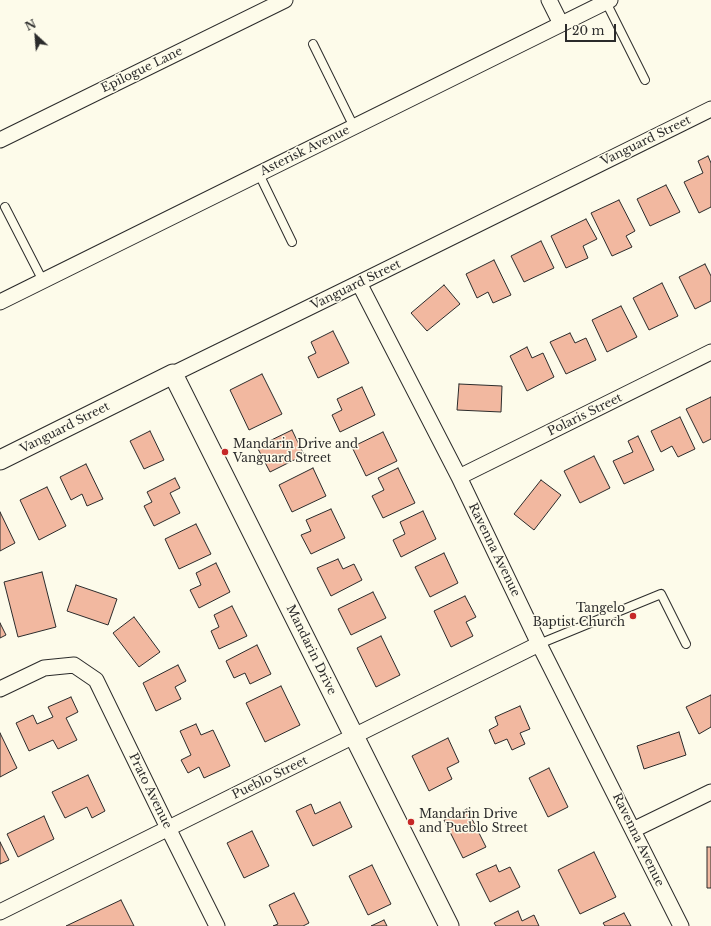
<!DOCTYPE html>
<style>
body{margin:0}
#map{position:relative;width:711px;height:926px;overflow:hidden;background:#fdfbea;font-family:"Libre Baskerville",serif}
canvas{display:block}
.north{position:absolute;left:16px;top:16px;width:40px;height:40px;-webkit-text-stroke:3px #fdfbea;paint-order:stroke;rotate:334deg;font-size:11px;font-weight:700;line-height:16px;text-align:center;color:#2b2b2b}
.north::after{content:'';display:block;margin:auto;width:14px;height:18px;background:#2b2b2b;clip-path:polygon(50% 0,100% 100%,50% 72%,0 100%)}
.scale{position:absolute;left:565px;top:24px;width:51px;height:18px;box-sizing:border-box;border:2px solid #2b2b2b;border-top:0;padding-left:5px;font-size:12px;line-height:14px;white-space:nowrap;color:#2b2b2b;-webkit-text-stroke:3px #fdfbea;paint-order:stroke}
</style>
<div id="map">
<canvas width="711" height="926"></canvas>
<div class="north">N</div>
<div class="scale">20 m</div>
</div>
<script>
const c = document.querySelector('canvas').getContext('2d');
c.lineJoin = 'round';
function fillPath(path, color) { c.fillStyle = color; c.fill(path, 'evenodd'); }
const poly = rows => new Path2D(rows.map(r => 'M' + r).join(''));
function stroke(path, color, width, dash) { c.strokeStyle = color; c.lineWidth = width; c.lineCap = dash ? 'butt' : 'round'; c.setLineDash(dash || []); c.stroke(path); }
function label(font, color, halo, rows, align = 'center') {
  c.font = font + ' "Libre Baskerville",serif'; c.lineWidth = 3; c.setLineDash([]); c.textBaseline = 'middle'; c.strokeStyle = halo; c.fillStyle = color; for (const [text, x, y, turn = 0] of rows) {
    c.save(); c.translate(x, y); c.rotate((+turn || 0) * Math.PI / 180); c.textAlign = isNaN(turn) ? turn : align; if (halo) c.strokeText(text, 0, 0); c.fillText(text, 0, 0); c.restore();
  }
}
const building = poly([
 [708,156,711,163,711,207,699,213,684,182,703,173,698,161,708,156],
 [666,185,680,212,650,226,637,199,666,185],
 [619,200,635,231,626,236,632,247,612,256,591,213,619,200],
 [586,219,597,239,583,246,588,258,566,268,551,236,586,219],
 [541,241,554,268,524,282,511,256,541,241],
 [494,260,511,295,493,303,488,292,477,298,466,274,494,260],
 [705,264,711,276,711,301,695,309,679,277,705,264],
 [662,283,678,316,649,330,633,298,662,283],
 [444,285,460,304,427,331,411,313,444,285],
 [621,306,637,337,607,352,592,320,621,306],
 [333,331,349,363,318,378,308,357,316,353,311,342,333,331],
 [570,333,575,343,586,338,596,360,566,374,550,342,570,333],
 [527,347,532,358,543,353,554,377,527,391,510,356,527,347],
 [262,374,282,414,249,430,230,390,262,374],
 [459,384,502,386,501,412,457,410,459,384],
 [362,387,375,415,340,432,332,415,342,410,337,399,362,387],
 [711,397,711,439,703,443,686,409,711,397],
 [680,417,695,449,678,457,672,446,661,452,651,431,680,417],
 [292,430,304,455,270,472,257,447,292,430],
 [150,431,164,460,144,469,130,441,150,431],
 [383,432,397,461,366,476,352,447,383,432],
 [638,436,654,470,624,484,613,461,633,452,628,441,638,436],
 [594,456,610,488,580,503,564,471,594,456],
 [86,464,103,499,87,506,82,494,71,500,60,477,86,464],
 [313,468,326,496,292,512,279,485,313,468],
 [398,468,415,503,383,518,372,496,384,490,378,478,398,468],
 [175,478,180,488,170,493,180,513,154,526,144,506,152,502,147,492,175,478],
 [541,480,561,495,534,530,514,514,541,480],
 [47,487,66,526,39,540,20,500,47,487],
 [331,509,345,538,311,554,301,535,311,531,306,520,331,509],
 [423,511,436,539,401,557,393,540,405,534,400,522,423,511],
 [0,512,15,543,0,551,0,512],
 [196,524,211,554,179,569,165,539,196,524],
 [444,553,458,583,430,597,415,567,444,553],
 [338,559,343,569,354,564,362,580,331,596,317,568,338,559],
 [216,563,230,592,199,608,190,590,201,585,196,573,216,563],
 [42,572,56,627,18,637,4,582,42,572],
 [76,585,117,599,108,625,67,611,76,585],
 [373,592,386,618,351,635,338,609,373,592],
 [465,596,476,617,466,622,473,636,451,647,434,611,465,596],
 [232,606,247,636,219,649,211,631,219,627,214,615,232,606],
 [134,617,160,652,139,667,113,633,134,617],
 [0,623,6,635,0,638,0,623],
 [381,636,400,675,376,687,357,648,381,636],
 [257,645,271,674,250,684,245,673,234,678,226,661,257,645],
 [178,665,186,681,175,687,181,699,156,711,143,683,178,665],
 [281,686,300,725,265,742,246,703,281,686],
 [711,695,711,727,699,734,686,707,711,695],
 [71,697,78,712,66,718,77,740,58,749,53,740,29,751,16,723,33,715,37,724,53,717,48,707,71,697],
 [520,706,530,729,520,733,525,744,512,750,507,739,495,744,489,730,498,725,495,717,520,706],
 [196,724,201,735,213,730,230,766,204,778,199,767,188,773,181,760,191,755,180,731,196,724],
 [679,732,686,755,644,769,637,746,679,732],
 [0,733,17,768,0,777,0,733],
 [448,738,459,762,447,768,452,779,429,791,412,756,448,738],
 [549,768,568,807,548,817,529,778,549,768],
 [88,775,105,811,92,818,87,807,65,818,52,792,88,775],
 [340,802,352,827,313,846,296,811,311,804,315,814,340,802],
 [467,809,486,847,463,858,444,820,467,809],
 [44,816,54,839,18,857,7,834,44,816],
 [252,831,269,866,244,878,227,843,252,831],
 [0,842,9,860,0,864,0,842],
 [707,847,711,847,711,888,707,888,707,847],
 [594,852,616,897,580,914,558,870,594,852],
 [372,865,391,904,368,915,349,876,372,865],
 [496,865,499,872,510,867,520,887,490,902,476,874,496,865],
 [294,893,309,923,303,926,273,926,278,924,269,905,294,893],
 [121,900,134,926,66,926,121,900],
 [518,911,522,921,534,915,539,926,496,926,494,923,518,911],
 [624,913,631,926,605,926,603,923,624,913],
 [384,920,387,926,371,926,384,920]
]);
fillPath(building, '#f2b8a0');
stroke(building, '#2b2b2b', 1);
const service = poly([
 [606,2,645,80],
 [313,44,354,127],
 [259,174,292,242],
 [5,207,43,281],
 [539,644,661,594,686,644]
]);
const minor = poly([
 [549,0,561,24],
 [0,140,285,0],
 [359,283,459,477,539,644,681,926],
 [0,302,610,0],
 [173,374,359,283,711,109],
 [459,477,711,352],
 [0,689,44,668,74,665,96,680,168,828,217,926],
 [633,830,711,792],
 [0,912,539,644]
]);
const tertiary = poly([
 [0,460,173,374,449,926]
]);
stroke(service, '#2b2b2b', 10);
stroke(minor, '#2b2b2b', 17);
stroke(tertiary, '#2b2b2b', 21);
stroke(service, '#fdfbea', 8);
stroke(minor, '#fdfbea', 15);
stroke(tertiary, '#fdfbea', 19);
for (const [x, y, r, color] of [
 [225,452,4,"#c62828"],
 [633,616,4,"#c62828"],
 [411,822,4,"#c62828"]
]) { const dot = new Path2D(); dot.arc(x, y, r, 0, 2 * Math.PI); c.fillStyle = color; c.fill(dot); stroke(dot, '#fdfbea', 1.5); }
label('12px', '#2b2b2b', '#fdfbea', [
 ["Epilogue Lane",142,70,-26],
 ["Vanguard Street",646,141,-26],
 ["Asterisk Avenue",305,151,-26],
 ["Vanguard Street",356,285,-26],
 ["Polaris Street",585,415,-26],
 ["Vanguard Street",65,428,-27],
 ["Ravenna Avenue",494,550,64],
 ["Mandarin Drive",311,650,64],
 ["Pueblo Street",270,778,-26],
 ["Prato Avenue",150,791,64],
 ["Ravenna Avenue",638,840,64]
]);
label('12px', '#2b2b2b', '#fdfbea', [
 ["Mandarin Drive and",233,445],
 ["Vanguard Street",233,459],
 ["Tangelo",625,609,"right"],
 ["Baptist Church",625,623,"right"],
 ["Mandarin Drive",419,815],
 ["and Pueblo Street",419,829]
], 'left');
</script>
